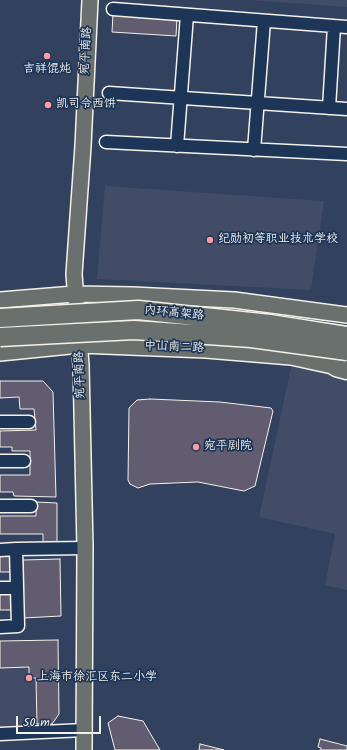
<!DOCTYPE html>
<meta charset="utf-8">
<style>
body{margin:0}
#map{position:relative;width:347px;height:750px;overflow:hidden;background:#31415e;font-family:Kalam,sans-serif}
canvas{display:block}
.scale{position:absolute;left:16px;top:716px;width:85px;height:18px;box-sizing:border-box;border:2px solid #f4f1e8;border-top:0;padding-left:5px;font-size:12px;line-height:14px;white-space:nowrap;color:#f4f1e8;-webkit-text-stroke:3px #1d3557;paint-order:stroke}
</style>
<div id="map">
<canvas width="347" height="750"></canvas>
<div class="scale">50 m</div>
</div>
<script>
const c = document.querySelector('canvas').getContext('2d');
c.lineJoin = 'round';
function fillPath(path, color) { c.fillStyle = color; c.fill(path, 'evenodd'); }
const poly = rows => new Path2D(rows.map(r => 'M' + r).join(''));
function stroke(path, color, width, dash) { c.strokeStyle = color; c.lineWidth = width; c.lineCap = dash ? 'butt' : 'round'; c.setLineDash(dash || []); c.stroke(path); }
function label(font, color, halo, rows, align = 'center') {
  c.font = font + ' Kalam,"LXGW WenKai TC",sans-serif'; c.lineWidth = 3.5; c.setLineDash([]); c.textBaseline = 'middle'; c.strokeStyle = halo; c.fillStyle = color; for (const [text, x, y, turn = 0] of rows) {
    c.save(); c.translate(x, y); c.rotate((+turn || 0) * Math.PI / 180); c.textAlign = isNaN(turn) ? turn : align; if (halo) c.strokeText(text, 0, 0); c.fillText(text, 0, 0); c.restore();
  }
}
fillPath(poly([
 [249,0,347,0,347,7],
 [105,186,324,201,311,290,97,279],
 [291,367,347,376,347,590,325,585,335,534,259,517],
 [58,640,59,714,56,720,52,724,0,726,0,641]
]), '#434c66');
const building = poly([
 [113,14,177,18,176,36,112,32,113,14],
 [0,381,43,381,53,392,56,497,14,496,13,492,0,492,0,475,30,475,30,451,12,451,12,447,0,447,0,431,36,430,34,409,20,409,19,397,0,398,0,381],
 [150,399,220,402,271,408,273,411,255,486,244,491,198,482,150,484,138,488,130,484,128,480,129,408,137,400,150,399],
 [36,502,57,503,57,543,43,544,43,534,0,534,0,516,36,516,36,502],
 [11,555,12,572,0,572,0,556,11,555],
 [60,559,61,616,23,618,23,560,60,559],
 [0,593,13,593,13,610,0,610,0,593],
 [58,640,59,714,52,724,37,724,36,678,29,678,29,667,0,668,0,641,58,640],
 [118,716,143,721,160,750,115,750,108,723,118,716],
 [320,739,347,746,347,750,321,750,321,748,318,747,320,739],
 [200,744,224,750,199,750,200,744]
]);
fillPath(building, '#615c70');
stroke(building, '#f4f1e8', 1);
const minor = poly([
 [113,9,347,27],
 [109,93,347,109],
 [329,108,334,26],
 [106,142,347,154],
 [177,146,187,15],
 [254,150,264,21],
 [0,422,29,422],
 [0,461,24,461],
 [0,506,31,506],
 [16,549,85,548],
 [0,550,16,549,18,626,0,627],
 [0,588,16,588],
 [0,734,84,730]
]);
const major = poly([
 [0,300,74,294,133,295,234,300,347,315],
 [0,353,80,345,206,350,291,357,346,369],
 [84,750,85,548,81,365,74,274,83,146,90,0]
]);
const highway = poly([
 [336,367,347,370]
]);
stroke(minor, '#f4f1e8', 15);
stroke(major, '#f4f1e8', 18);
stroke(highway, '#f4f1e8', 21);
stroke(minor, '#1d3557', 12);
stroke(major, '#6a706d', 15);
stroke(highway, '#6a706d', 18);
const highwayBridge = poly([
 [0,318,138,310,270,324,347,336],
 [0,337,134,330,251,338,347,351]
]);
stroke(highwayBridge, '#f4f1e8', 21, []);
stroke(highwayBridge, '#6a706d', 18);
for (const [x, y, r, color] of [
 [47,56,4,"#ff9aa2"],
 [48,105,4,"#ff9aa2"],
 [210,240,4,"#ff9aa2"],
 [196,447,4,"#ff9aa2"],
 [29,678,4,"#ff9aa2"]
]) { const dot = new Path2D(); dot.arc(x, y, r, 0, 2 * Math.PI); c.fillStyle = color; c.fill(dot); stroke(dot, '#1d3557', 1.5); }
label('12px', '#f4f1e8', '#1d3557', [
 ["宛平南路",87,51,-87],
 ["内环高架路",174,314,6],
 ["中山南二路",174,348,2],
 ["宛平南路",81,375,-92]
]);
label('12px', '#f4f1e8', '#1d3557', [
 ["吉祥馄炖",47,70,"center"],
 ["凯司令西饼",56,105],
 ["纪勋初等职业技术学校",218,240],
 ["宛平剧院",204,447],
 ["上海市徐汇区东二小学",37,678]
], 'left');
</script>
